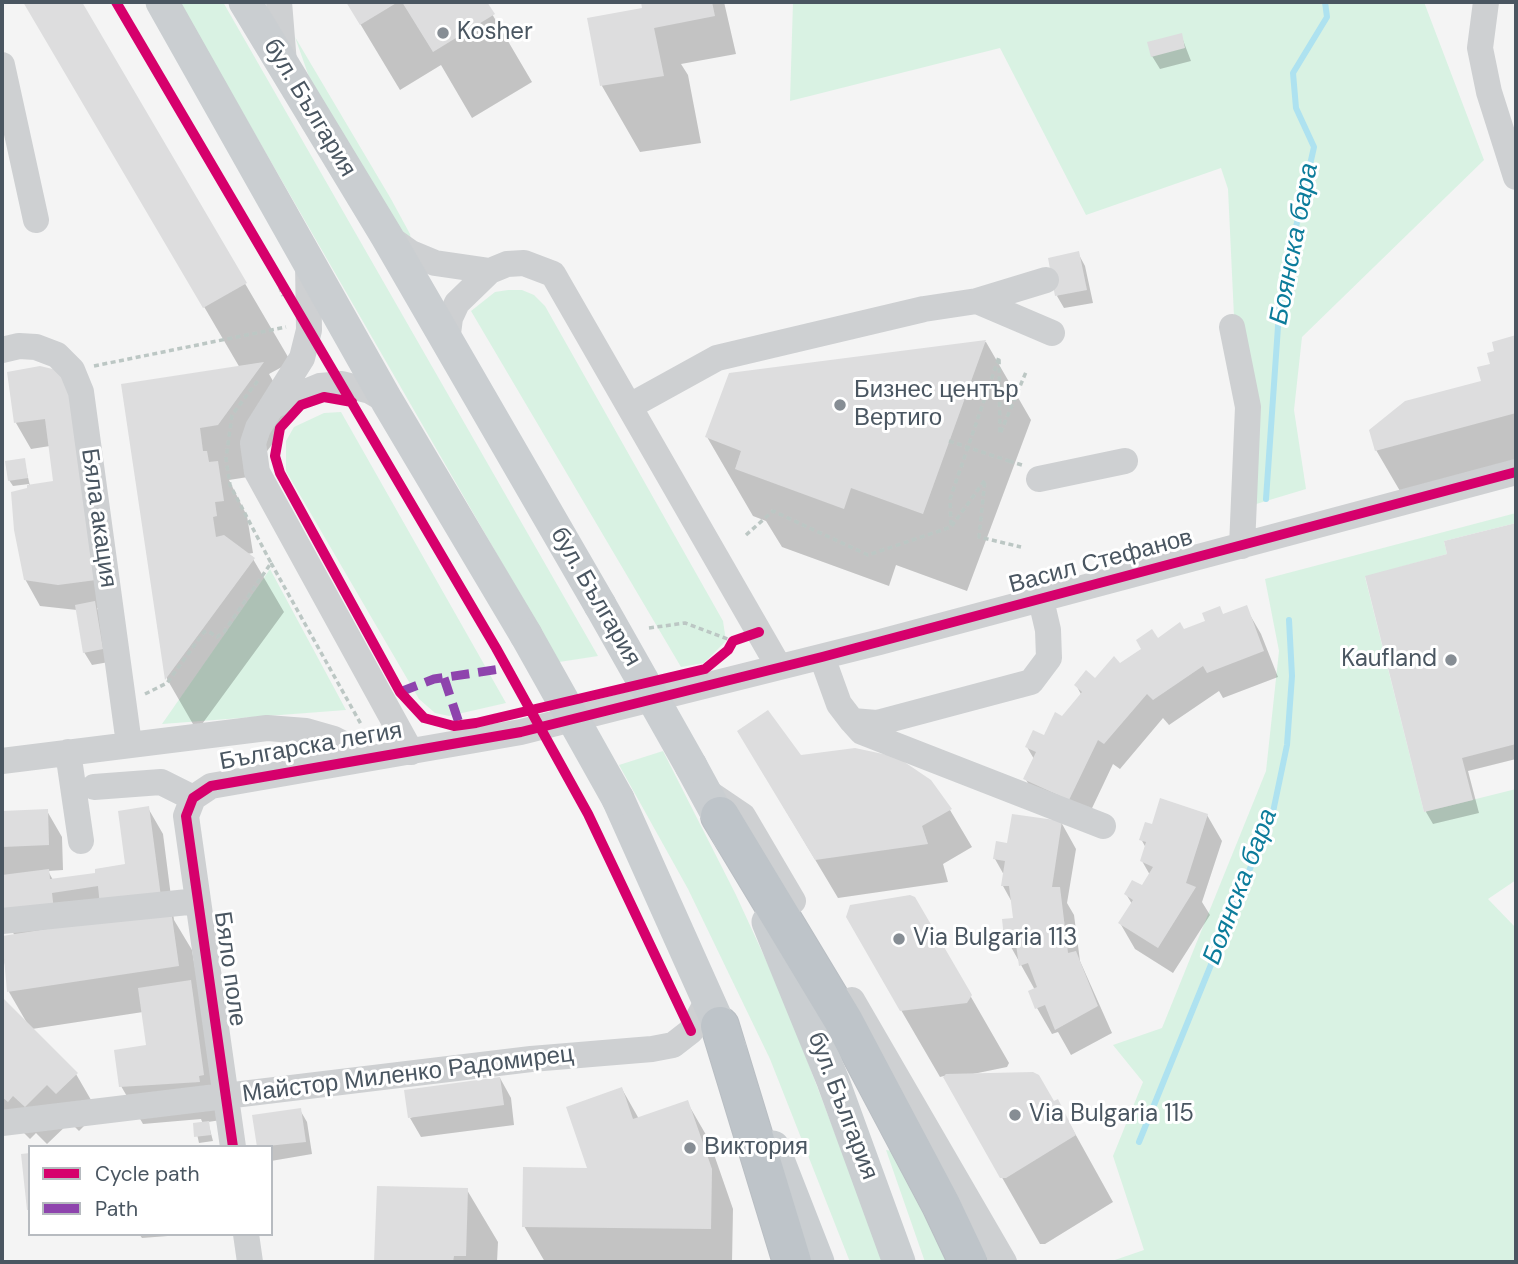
<!DOCTYPE html>
<meta charset="utf-8">
<style>
body{margin:0}
#map{position:relative;width:1518px;height:1264px;overflow:hidden;background:#f4f4f4;font-family:"DM Sans",sans-serif}
canvas{display:block}
.frame{position:absolute;inset:0;border:4px solid #4a5661;pointer-events:none}
.legend{position:absolute;left:28px;top:1145px;width:245px;height:91px;box-sizing:border-box;background:#fff;border:2px solid #b7bbc0;margin:0;padding:9px 12px;list-style:none;font-size:21px;color:#4a5661}
.legend li{display:flex;align-items:center;gap:14px;height:35px}
.legend b{width:35px;border:2px solid #b7bbc0}
</style>
<div id="map">
<canvas width="1518" height="1264"></canvas>
<div class="frame"></div>
<ul class="legend">
<li><b style="height:9px;background:#d6006c"></b>Cycle path</li>
<li><b style="height:9px;background:#8e44ad"></b>Path</li>
</ul>
</div>
<script>
const c = document.querySelector('canvas').getContext('2d');
c.lineJoin = 'round';
function fillPath(path, color) { c.fillStyle = color; c.fill(path, 'evenodd'); }
const poly = rows => new Path2D(rows.map(r => 'M' + r).join(''));
function stroke(path, color, width, dash) { c.strokeStyle = color; c.lineWidth = width; c.lineCap = dash ? 'butt' : 'round'; c.setLineDash(dash || []); c.stroke(path); }
function label(font, color, halo, rows, align = 'center') {
  c.font = font + ' "DM Sans",sans-serif'; c.lineWidth = 6; c.setLineDash([]); c.textBaseline = 'middle'; c.strokeStyle = halo; c.fillStyle = color; for (const [text, x, y, turn = 0] of rows) {
    c.save(); c.translate(x, y); c.rotate((+turn || 0) * Math.PI / 180); c.textAlign = isNaN(turn) ? turn : align; if (halo) c.strokeText(text, 0, 0); c.fillText(text, 0, 0); c.restore();
  }
}
fillPath(poly([
 [179,2,223,2,598,656,559,662],
 [793,2,1424,2,1484,160,1302,337,1294,410,1306,489,1243,508,1228,189,1221,168,1086,215,1000,48,790,101],
 [295,37,391,199,410,234,411,241,390,219,314,91],
 [508,290,522,290,534,295,545,306,723,621,726,641,704,663,681,667,471,311,495,292],
 [341,412,506,703,449,716,435,713,419,699,286,471,286,441,294,427,324,413],
 [1516,513,1516,523,1444,541,1447,554,1365,577,1424,812,1516,789,1516,880,1488,899,1516,928,1516,1262,1109,1262,1144,1250,1113,1156,1143,1082,1113,1045,1162,1028,1266,771,1279,651,1265,579],
 [270,569,346,710,162,724],
 [663,751,736,895,783,997,884,1262,850,1262,770,1059,688,889,619,765],
 [886,1150,897,1152,953,1262,925,1262]
]), '#d9f2e3');
fillPath(poly([
 [28,2,80,2,291,362,269,374,293,416,248,477,229,480,247,516,253,553,247,554,253,559,284,612,197,731,167,679,123,386,240,368,26,3],
 [347,2,485,2,532,82,472,118,441,65,400,90],
 [642,2,724,2,736,54,681,64,688,75,701,143,640,152,602,86,589,20,645,10],
 [1181,35,1191,61,1160,69,1152,56],
 [1078,253,1085,266,1093,303,1064,308,1057,296],
 [1516,337,1516,474,1407,503,1376,450,1483,382,1496,353,1494,343],
 [986,342,1031,420,967,591,896,565,889,586,782,547,766,521,753,516,707,437,730,375],
 [40,368,110,606,97,608,101,616,109,662,92,665,84,652,77,610,40,606,25,579,29,484,13,486,9,480,24,460,30,486,55,483,50,446,31,449,16,423],
 [1516,525,1516,759,1468,771,1479,813,1433,824,1426,812,1367,578,1449,556,1446,542],
 [1246,608,1261,634,1278,677,1223,698,1219,691,1169,725,1163,718,1120,769,1113,764,1084,825,1040,805,1025,778,1034,759,1027,747,1045,738,1082,696,1076,685,1095,680,1157,640],
 [800,757,950,810,972,847,943,864,948,882,838,898,761,769],
 [148,808,163,834,174,920,192,950,221,1120,208,1122,213,1141,199,1143,195,1125,203,1124,201,1119,143,1124,121,1086,148,1047,143,1012,32,1029,76,1074,98,1112,79,1131,70,1122,47,1144,36,1133,30,1139,2,1111,2,1000,27,1023,9,992,2,945,2,938,15,936,3,916,2,903,2,813,47,811,62,837,63,870,48,871,53,880,97,874,127,866],
 [1207,815,1222,841,1202,902,1210,915,1173,973,1135,949,1120,923,1132,904,1126,894,1142,888,1150,875,1142,861,1146,848,1141,839,1153,826],
 [1061,822,1076,849,1067,903,1074,915,1080,961,1112,1033,1071,1055,1058,1032,1052,1034,1037,1008,1035,990,1006,938,1015,919,1013,904,1003,886,1004,875,995,859,1009,845],
 [914,898,1009,1063,1007,1067,968,1075,1053,1103,1057,1101,1113,1202,1045,1244,1040,1244,944,1076,940,1077,901,1010],
 [500,1078,511,1098,514,1125,421,1137,410,1118],
 [622,1089,639,1119,687,1102,709,1140,733,1209,732,1262,545,1262,524,1226,589,1170],
 [300,1110,307,1122,312,1154,271,1161,271,1147,259,1147],
 [378,1187,467,1190,498,1242,497,1262,376,1262],
 [139,1234,167,1234,168,1236,142,1238]
]), '#0003');
stroke(poly([
 [1266,499,1280,298,1314,147,1296,108,1293,73,1327,17,1325,2],
 [1139,1142,1273,812,1287,745,1292,676,1289,620]
]), '#aee2f0', 6);
fillPath(poly([
 [23,2,82,2,247,283,203,308],
 [346,2,398,2,360,25],
 [402,2,487,2,495,14,433,52],
 [641,2,712,2,715,16,654,28,664,76,600,86,587,18,642,8],
 [1182,33,1185,48,1151,57,1147,42],
 [1079,251,1087,290,1055,296,1048,258],
 [1516,335,1516,413,1375,451,1369,430,1405,401,1481,381,1477,367,1490,364,1487,353,1494,351,1492,342],
 [986,340,923,514,851,488,844,509,735,469,741,451,705,437,729,373],
 [264,362,218,425,200,428,203,451,207,451,209,462,218,461,224,501,215,502,217,516,213,517,216,537,224,535,255,558,165,680,121,384],
 [40,366,61,371,72,387,96,580,58,585,24,580,14,530,11,492,27,488,27,485,53,481,45,419,14,423,7,372],
 [25,458,28,478,8,481,5,461],
 [1516,523,1516,744,1462,758,1473,800,1424,812,1365,576,1447,554,1444,541],
 [95,601,103,649,83,653,75,605],
 [1247,605,1264,651,1207,673,1203,666,1153,700,1147,694,1104,744,1098,740,1069,800,1023,779,1036,752,1025,747,1033,730,1044,735,1055,712,1062,716,1082,692,1074,685,1086,670,1095,678,1114,656,1120,663,1141,649,1136,640,1152,629,1158,638,1180,622,1184,629,1205,621,1202,613,1220,606,1223,614],
 [768,710,801,755,855,748,897,757,931,780,952,809,922,826,928,844,815,860,737,731],
 [1160,798,1208,814,1186,883,1196,887,1158,948,1118,923,1133,900,1124,894,1132,880,1142,885,1153,867,1140,861,1146,842,1139,840,1145,822,1152,824],
 [149,806,161,897,100,906,98,886,52,893,54,910,2,917,2,875,49,869,50,879,95,873,95,869,125,864,118,811],
 [48,809,49,845,2,847,2,811],
 [1012,814,1062,821,1052,887,1060,887,1068,953,1076,951,1098,1006,1055,1030,1045,1005,1035,1009,1028,991,1037,987,1028,963,1019,966,1015,937,1004,938,1002,919,1013,918,1009,886,1001,886,1005,861,993,859,996,841,1007,843],
 [910,895,915,897,972,995,967,1003,900,1011,846,917,850,905],
 [171,910,179,966,7,992,2,936],
 [191,980,204,1075,199,1076,200,1082,119,1087,114,1050,146,1045,138,988],
 [2,997,78,1073,56,1094,47,1085,25,1107,13,1096,8,1102,2,1097],
 [1033,1072,1039,1075,1054,1101,1058,1099,1076,1135,1006,1178,1000,1178,943,1077,946,1074],
 [500,1077,504,1105,408,1118,404,1090],
 [622,1087,633,1119,688,1100,712,1169,711,1229,522,1227,523,1167,587,1168,566,1107],
 [301,1108,306,1142,257,1147,252,1115],
 [209,1121,211,1135,194,1137,193,1123],
 [30,1153,30,1210,27,1210,21,1154],
 [377,1186,468,1188,466,1256,454,1256,453,1262,374,1262]
]), '#ddddde');
const highway = poly([
 [720,816,843,1020,941,1205,968,1262],
 [720,1026,792,1262]
]);
stroke(highway, '#b9bec3', 40);
stroke(poly([
 [274,271,283,296],
 [94,366,286,327],
 [1009,461,1022,465],
 [951,525,950,499,999,357,1000,434,1026,372],
 [746,535,773,511,868,555,951,527,985,480,979,537,1021,547],
 [271,563,362,726],
 [649,628,685,623,733,641],
 [145,694,167,683,204,632,208,631,217,637,224,632,271,563,230,485,226,459,232,415,259,379]
]), '#bcc7c4', 3.5, [5, 3.5]);
stroke(poly([
 [279,2,284,63],
 [1486,2,1480,48,1489,92,1516,177],
 [2,65,36,220],
 [387,236,411,253,435,263,490,271],
 [308,262,309,330,302,358,258,428,253,443,257,472,411,752],
 [977,301,1046,280],
 [1232,327,1248,407,1242,546],
 [447,341,450,318,457,303,490,271,507,264,524,263,553,274,779,667],
 [2,350,19,346,36,347,57,355,72,370,81,392,129,744],
 [272,406,320,386,342,384,370,391,387,401],
 [630,406,717,358,924,309,977,301,1052,333],
 [1039,479,1125,461],
 [822,657,839,704,852,721,877,723,1031,682,1049,658,1048,630,1041,600],
 [853,722,862,732,1103,826],
 [68,752,81,841],
 [2,761,267,728,306,731,334,739,371,758],
 [94,787,161,782,193,798],
 [712,795,743,816,793,901],
 [193,798,211,786,521,732,620,707,880,642,1516,472],
 [193,798,186,816,233,1147],
 [2,921,198,901],
 [852,1000,1004,1262],
 [2,1123,531,1059,652,1049,673,1045,691,1031,708,1000],
 [246,1234,250,1262]
]), '#ced0d2', 26);
stroke(poly([
 [162,2,387,401,526,635],
 [245,2,386,235,600,605],
 [691,766,730,838],
 [618,799,730,1049],
 [768,922,833,1081,899,1262],
 [773,1147,818,1262]
]), '#caced1', 33);
stroke(highway, '#bec4c9', 38);
stroke(poly([
 [949,441,1009,461]
]), '#bcc7c4', 3.5, [5, 3.5]);
stroke(poly([
 [600,605,691,766],
 [526,635,618,799]
]), '#caced1', 33);
stroke(poly([
 [444,678,460,726],
 [400,692,434,679,507,668]
]), '#8e44ad', 9, [18, 9]);
stroke(poly([
 [116,2,496,648,588,814,691,1031],
 [352,402,324,397,301,405,280,428,275,456,280,473,400,692,424,718,454,726,476,723,705,669,728,650,733,641,759,632],
 [233,1147,186,816,193,798,211,786,521,732,822,657,1516,472]
]), '#d6006c', 10);
for (const [x, y, r, color] of [
 [443,33,7,"#868d94"],
 [840,405,7,"#868d94"],
 [1451,660,7,"#868d94"],
 [899,939,7,"#868d94"],
 [1015,1115,7,"#868d94"],
 [690,1148,7,"#868d94"]
]) { const dot = new Path2D(); dot.arc(x, y, r, 0, 2 * Math.PI); c.fillStyle = color; c.fill(dot); stroke(dot, '#fff', 2.5); }
label('24px', '#4a5661', '#fff', [
 ["Kosher",457,33],
 ["Бизнес център",854,391],
 ["Вертиго",854,419],
 ["Kaufland",1437,660,"right"],
 ["Via Bulgaria 113",913,939],
 ["Via Bulgaria 115",1029,1115],
 ["Виктория",704,1148]
], 'left');
label('24px', '#4a5661', '#fff', [
 ["бул. България",309,108,59],
 ["Бяла акация",98,518,82],
 ["Васил Стефанов",1101,562,-15],
 ["бул. България",595,597,60],
 ["Българска легия",311,747,-10],
 ["Бяло поле",229,969,82],
 ["Майстор Миленко Радомирец",408,1075,-7],
 ["бул. България",842,1106,69]
]);
label('italic 26px', '#0c7c9b', '#fff', [
 ["Боянска бара",1295,244,-79],
 ["Боянска бара",1241,887,-69]
]);
</script>
